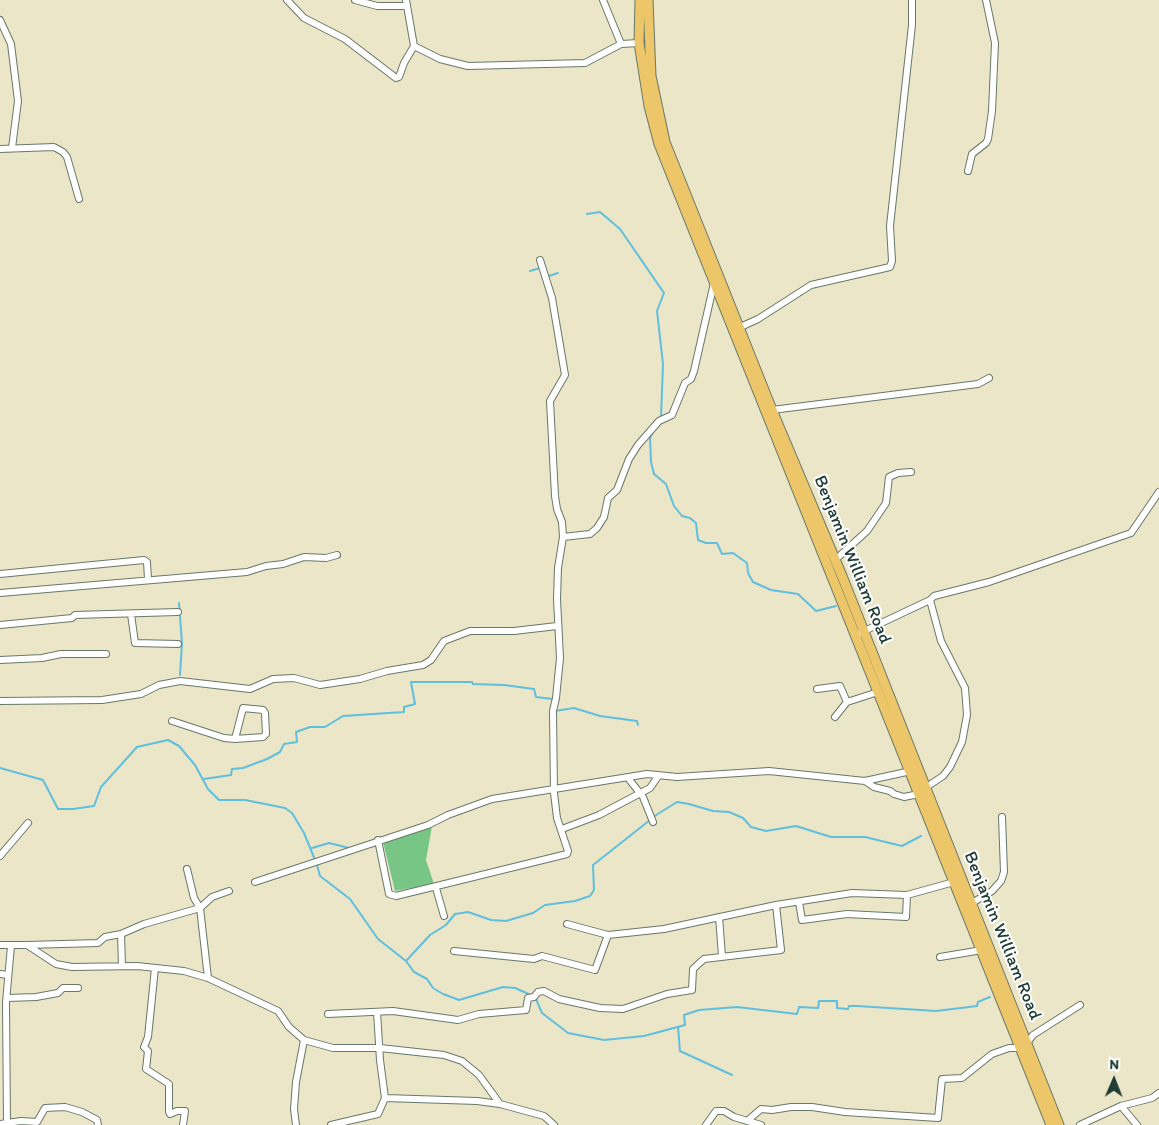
<!DOCTYPE html>
<style>
body{margin:0}
#map{position:relative;width:1159px;height:1125px;overflow:hidden;background:#ece6c9;font-family:Itim,sans-serif}
canvas{display:block}
.north{position:absolute;left:1089px;top:1055px;width:50px;height:50px;-webkit-text-stroke:4px #fff;paint-order:stroke;rotate:1deg;font-size:14px;font-weight:700;line-height:20px;text-align:center;color:#1f3d34}
.north::after{content:'';display:block;margin:auto;width:18px;height:22px;background:#1f3d34;clip-path:polygon(50% 0,100% 100%,50% 72%,0 100%)}
</style>
<div id="map">
<canvas width="1159" height="1125"></canvas>
<div class="north">N</div>
</div>
<script>
const c = document.querySelector('canvas').getContext('2d');
c.lineJoin = 'round';
function fillPath(path, color) { c.fillStyle = color; c.fill(path, 'evenodd'); }
const poly = rows => new Path2D(rows.map(r => 'M' + r).join(''));
function stroke(path, color, width, dash) { c.strokeStyle = color; c.lineWidth = width; c.lineCap = dash ? 'butt' : 'round'; c.setLineDash(dash || []); c.stroke(path); }
function label(font, color, halo, rows, align = 'center') {
  c.font = font + ' Itim,sans-serif'; c.lineWidth = 4; c.setLineDash([]); c.textBaseline = 'middle'; c.strokeStyle = halo; c.fillStyle = color; for (const [text, x, y, turn = 0] of rows) {
    c.save(); c.translate(x, y); c.rotate((+turn || 0) * Math.PI / 180); c.textAlign = isNaN(turn) ? turn : align; if (halo) c.strokeText(text, 0, 0); c.fillText(text, 0, 0); c.restore();
  }
}
fillPath(poly([
 [432,826,426,860,434,884,395,891,383,842]
]), '#78c686');
stroke(poly([
 [587,214,600,212,620,229,664,293,657,311,663,364,661,417],
 [530,271,540,268],
 [546,277,558,273],
 [653,432,650,438,651,462,654,474,666,484,674,506,682,516,690,518,696,523,698,540,706,543,717,543,722,554,733,553,747,563,748,573,753,582,771,590,798,594,816,611,836,606],
 [179,603,182,643,180,675],
 [555,711,574,708,600,716,637,721,638,725],
 [0,768,43,780,58,809,73,809,94,806,101,787,137,747,168,740,179,746,195,765,208,789,219,800,245,800,285,808,292,813,304,833,315,860],
 [204,779,231,775,232,769,243,768,267,759,280,752,284,744,297,742,296,732,310,727,325,727,343,716,404,712,404,707,415,704,411,682,472,682,473,684,504,685,534,689,536,697,553,699],
 [653,817,677,802,689,804,713,811,729,812,743,818,751,827,766,831,796,826,831,837,865,837,902,846,921,836],
 [312,848,329,843,349,848],
 [317,865,320,876,350,899,378,939,406,961,414,972,427,979,433,988,443,994,459,1000,503,987,515,988,531,995],
 [406,961,430,935,446,925,455,914,468,912,491,920,506,921,533,913,545,905,575,901,590,896,594,890,593,865,650,820],
 [536,999,542,1013,568,1033,604,1040,644,1036,685,1025,684,1015,699,1010,737,1007,797,1014,799,1007,818,1008,819,1001,837,1001,837,1008,848,1009,849,1006,857,1006,936,1011,977,1006,978,1002,990,997],
 [678,1027,680,1051,732,1075]
]), '#5fbfdd', 2);
const minor = poly([
 [287,0,304,18,345,39,396,78,399,77,404,63,414,46],
 [355,0,377,6,406,6],
 [406,0,414,46,440,59,468,66,585,63,621,44,639,43],
 [603,0,621,44],
 [0,20,11,44,18,101,12,148],
 [0,149,54,147,63,152,67,157,79,199],
 [968,171,972,154,986,143,988,139,992,111,995,43,986,0],
 [736,329,758,319,811,285,890,267,892,261,890,226,912,25,912,0],
 [772,410,978,384,989,378],
 [563,537,590,534,597,528,604,517,608,498,617,490,629,459,638,445,659,421,672,415,685,383,691,379,694,371,714,283],
 [835,560,867,531,886,503,889,477,898,473,911,472],
 [0,574,144,560,147,562,148,579],
 [0,593,247,572,266,566,283,564,304,557,326,558,337,555],
 [131,614,135,643,178,644],
 [0,625,72,618,75,615,178,612],
 [856,635,930,600],
 [0,660,42,658,61,654,106,654],
 [817,689,840,686,847,702],
 [0,701,102,700,141,694,159,685,180,681,250,689,273,679,294,678,320,685,360,679,387,671,423,665,431,660,444,641,470,631,514,631,557,626],
 [835,717,847,702,878,692],
 [172,721,224,738,235,739,263,737,266,734,265,713,263,710,243,708,235,739],
 [628,778,643,797,653,822],
 [865,781,874,787,890,791,894,794,904,797,919,794],
 [925,788,943,776,950,767,962,742,967,715,965,688,941,641,930,600,934,596,989,582,1131,533,1159,492],
 [562,829,599,815,650,788,659,775],
 [378,840,389,894,396,896,567,854,568,851,557,818,554,793,553,711,556,698,560,658,557,599,558,568,563,537,562,522,557,509,555,496,550,401,565,375,552,298,540,260],
 [0,856,28,823],
 [187,869,194,898,200,908,208,978],
 [255,882,428,825,448,815,492,799,647,774,677,777,769,771,865,781,911,771],
 [436,888,444,916],
 [799,902,802,920,847,914,906,917,907,895],
 [972,903,992,891,1001,881,1004,872,1002,817],
 [719,917,722,956],
 [567,924,608,935,664,929,776,905],
 [121,934,122,966],
 [0,945,27,945,56,964,72,967,137,966,184,971,208,978,278,1011,289,1027,304,1040,333,1048,380,1048,444,1055,462,1061,479,1075,500,1104],
 [27,945,98,943,105,937,121,934,144,924,200,908,212,897,229,891],
 [454,951,534,959,542,956,595,970,608,935],
 [940,957,982,950],
 [155,968,148,1037,144,1047,148,1051,146,1069,169,1084,169,1112,170,1114,177,1111,185,1111,183,1125],
 [0,974,8,975],
 [7,998,36,997,58,993,63,988,78,988],
 [377,1012,380,1060,385,1098],
 [328,1014,393,1011,458,1020,479,1014,526,1010,528,998,534,997,538,992,544,991,559,999,600,1008,623,1009,667,994,692,990,693,969,704,959,781,950,776,905,852,893,907,895,954,882],
 [1027,1043,1033,1035,1080,1005],
 [1121,1106,1137,1125],
 [747,1121,761,1109,772,1110,791,1107,812,1107,845,1112,938,1118,942,1079,962,1078,992,1054,1009,1048,1021,1048],
 [0,1124,21,1121,37,1122,45,1108,65,1107,82,1112,97,1120,98,1125],
 [7,1125,6,1002,11,946],
 [296,1125,294,1109,296,1082,304,1040],
 [331,1125,378,1114,385,1098,477,1101,500,1104,544,1116,554,1125],
 [706,1125,716,1111,724,1111,734,1117,761,1125],
 [1080,1125,1121,1106,1152,1098,1159,1093]
]);
const major = poly([
 [640,0,639,43,649,106,659,144,1051,1125],
 [648,0,651,76,665,142,772,410,842,576,1059,1125]
]);
stroke(minor, '#677868', 8);
stroke(major, '#677868', 11);
stroke(minor, '#fff', 6);
stroke(major, '#ecc669', 9);
label('18px', '#1f3d34', '#fff', [
 ["Benjamin William Road",852,560,68],
 ["Benjamin William Road",1002,936,68]
]);
</script>
